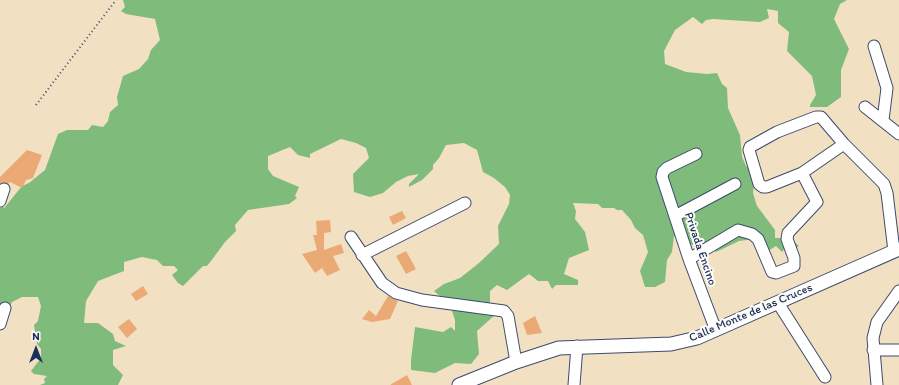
<!DOCTYPE html>
<style>
body{margin:0}
#map{position:relative;width:899px;height:385px;overflow:hidden;background:#f2e0c2;font-family:Itim,sans-serif}
canvas{display:block}
.north{position:absolute;left:16px;top:329px;width:40px;height:40px;-webkit-text-stroke:3px #fdfcf7;paint-order:stroke;rotate:0deg;font-size:11px;font-weight:700;line-height:16px;text-align:center;color:#1b2f5e}
.north::after{content:'';display:block;margin:auto;width:14px;height:18px;background:#1b2f5e;clip-path:polygon(50% 0,100% 100%,50% 72%,0 100%)}
</style>
<div id="map">
<canvas width="899" height="385"></canvas>
<div class="north">N</div>
</div>
<script>
const c = document.querySelector('canvas').getContext('2d');
c.lineJoin = 'round';
function fillPath(path, color) { c.fillStyle = color; c.fill(path, 'evenodd'); }
const poly = rows => new Path2D(rows.map(r => 'M' + r).join(''));
function stroke(path, color, width, dash) { c.strokeStyle = color; c.lineWidth = width; c.lineCap = dash ? 'butt' : 'round'; c.setLineDash(dash || []); c.stroke(path); }
function label(font, color, halo, rows, align = 'center') {
  c.font = font + ' Itim,sans-serif'; c.lineWidth = 4; c.setLineDash([]); c.textBaseline = 'middle'; c.strokeStyle = halo; c.fillStyle = color; for (const [text, x, y, turn = 0] of rows) {
    c.save(); c.translate(x, y); c.rotate((+turn || 0) * Math.PI / 180); c.textAlign = isNaN(turn) ? turn : align; if (halo) c.strokeText(text, 0, 0); c.fillText(text, 0, 0); c.restore();
  }
}
fillPath(poly([
 [123,0,847,0,840,4,834,19,849,49,841,70,841,97,827,107,810,107,810,105,816,95,812,76,787,51,789,32,778,23,778,11,767,9,769,18,760,22,713,19,706,20,702,24,693,17,675,30,664,51,665,64,686,72,707,74,717,73,722,84,727,88,728,108,740,135,742,157,746,166,755,174,753,193,757,206,775,230,775,238,790,238,799,246,796,248,786,247,782,252,776,246,768,251,754,239,739,241,716,252,712,247,686,244,679,237,674,236,672,252,667,260,665,282,655,287,645,287,640,271,648,252,643,235,635,228,631,220,622,210,617,210,614,208,602,208,598,204,573,203,576,211,575,219,585,232,589,250,569,258,564,274,578,280,578,285,556,285,552,289,548,281,538,281,529,274,507,290,497,285,490,291,490,307,496,314,477,331,479,354,471,364,455,363,435,373,411,370,411,360,415,327,443,332,451,327,455,331,455,320,450,305,434,291,444,284,460,278,479,263,499,244,498,226,509,204,510,195,505,187,494,178,483,172,477,150,464,143,446,145,439,158,433,165,433,169,422,180,409,187,409,184,419,174,408,176,396,182,383,193,370,197,354,192,353,174,369,158,366,148,356,143,341,139,310,154,310,158,298,155,290,147,268,156,268,169,273,176,299,187,295,196,297,198,289,204,248,210,235,225,236,231,225,242,211,261,207,266,203,266,183,286,178,283,172,275,178,270,174,266,163,266,157,260,142,257,124,262,124,271,98,281,86,301,84,323,98,323,113,334,115,341,126,346,113,350,113,365,123,375,118,385,40,385,45,383,44,379,47,376,34,374,31,371,41,358,41,349,37,344,34,325,38,321,41,306,38,297,22,297,12,302,0,328,0,209,2,205,4,208,5,207,22,186,29,183,45,170,58,134,67,130,88,130,92,125,103,127,108,121,110,112,118,105,117,97,123,76,139,69,148,59,151,50,160,40,155,19,126,14,121,11,125,7]
]), '#7fbc7b');
fillPath(poly([
 [27,150,42,155,33,178,26,180,22,188,10,182,8,184,0,183,0,177],
 [402,211,406,218,393,225,389,217],
 [330,220,331,232,324,233,324,250,341,244,344,253,333,256,340,270,327,276,322,268,315,273,302,254,317,250,313,235,317,235,316,221],
 [406,251,416,269,406,274,396,256],
 [143,286,148,294,136,301,131,294],
 [388,296,398,301,390,319,372,322,362,319,369,310,376,316],
 [535,316,542,333,527,335,523,323],
 [129,319,137,329,127,338,118,327],
 [407,375,412,385,390,385]
]), '#eba976');
const minor = poly([
 [874,46,887,88,883,120],
 [865,107,899,134],
 [844,144,802,173,767,187,763,187,759,184,749,150,750,147,777,132,816,117,821,117,844,144,884,184,887,193,894,251],
 [696,154,667,168,663,172,662,177,689,259,715,328],
 [0,201,4,189],
 [675,216,735,184],
 [351,237,382,283,396,293,422,300,504,311,508,316,516,362],
 [362,255,465,203],
 [689,259,738,230,752,234,758,239,772,272,776,273,794,266,794,258,787,239,788,233,817,202,802,173],
 [778,303,825,377],
 [0,324,5,308],
 [873,350,898,350],
 [574,385,577,346],
 [877,385,873,338,877,322,899,291]
]);
const tertiary = poly([
 [459,385,516,362,559,348,671,344,697,338,899,249]
]);
stroke(minor, '#3b4a6d', 13);
stroke(tertiary, '#3b4a6d', 15);
stroke(poly([
 [36,105,116,0]
]), '#3b4a6d', 2, [1, 3]);
stroke(minor, '#fff', 11);
stroke(tertiary, '#fff', 13);
label('12px', '#1b2f5e', '#fdfcf7', [
 ["Privada Encino",700,249,71],
 ["Calle Monte de las Cruces",751,313,-23]
]);
</script>
